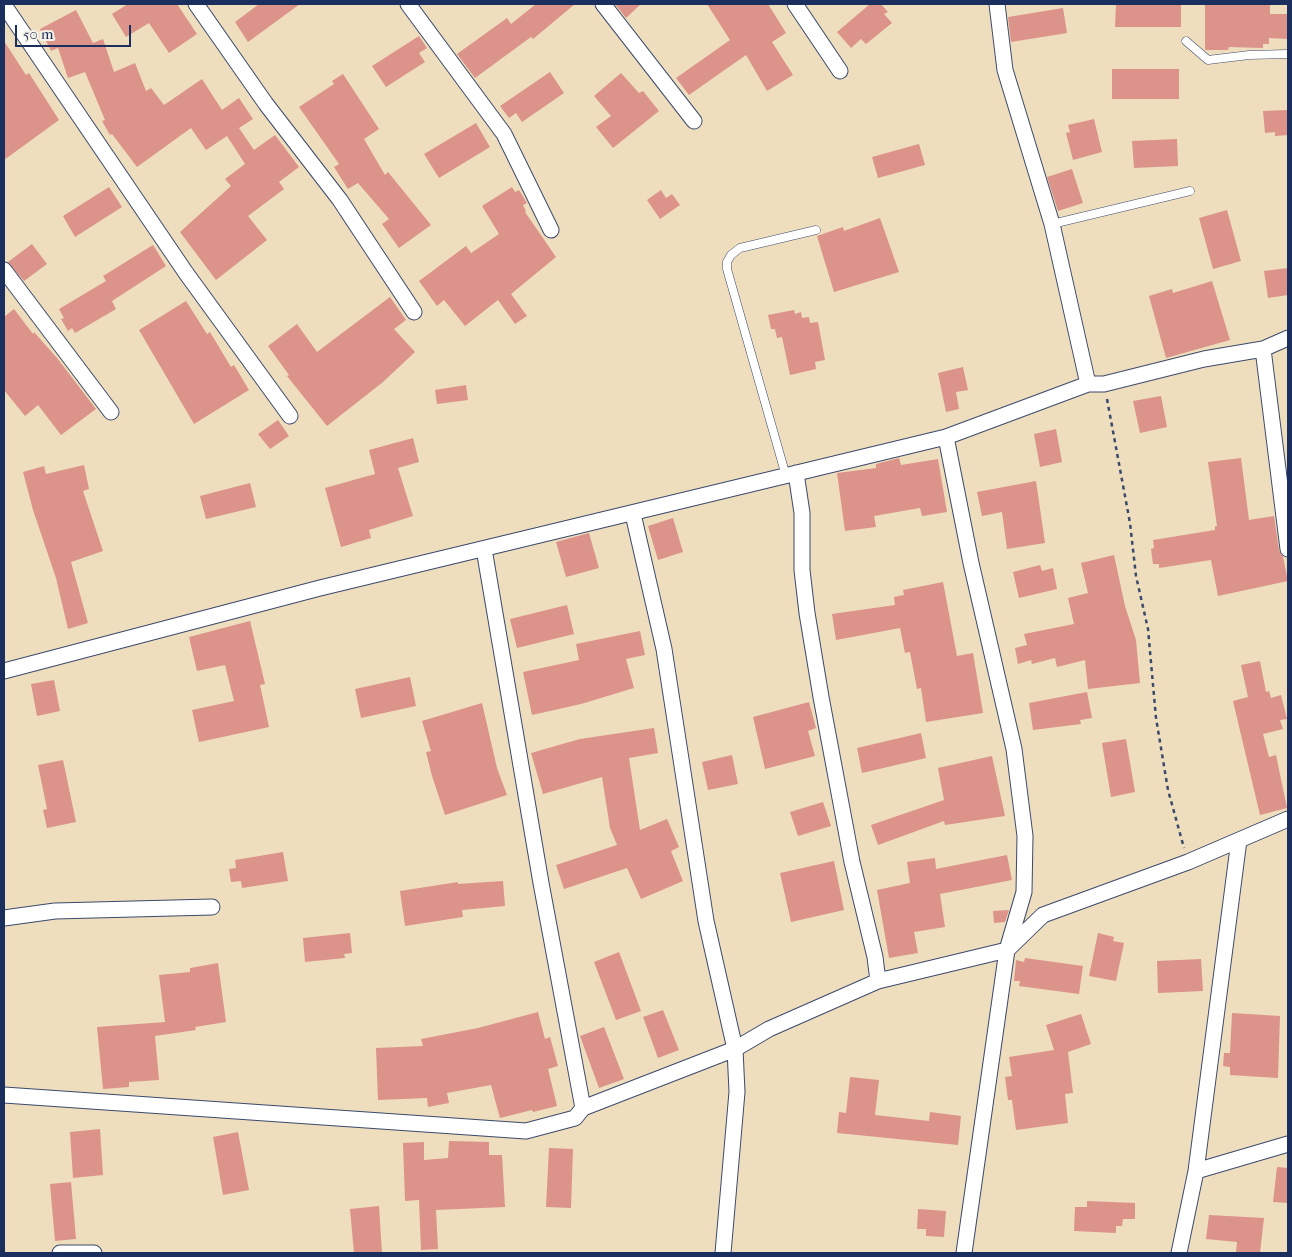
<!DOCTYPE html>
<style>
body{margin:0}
#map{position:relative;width:1292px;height:1257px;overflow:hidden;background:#eedebd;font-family:"IM FELL French Canon",serif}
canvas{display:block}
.frame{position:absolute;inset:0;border:5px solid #1b2f5e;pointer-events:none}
.scale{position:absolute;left:15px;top:25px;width:116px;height:22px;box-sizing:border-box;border:2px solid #1b2f5e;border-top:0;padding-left:6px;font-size:15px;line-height:18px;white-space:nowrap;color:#1b2f5e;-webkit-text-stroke:4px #f7f3e8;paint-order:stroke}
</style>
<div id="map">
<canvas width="1292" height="1257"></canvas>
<div class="frame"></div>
<div class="scale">50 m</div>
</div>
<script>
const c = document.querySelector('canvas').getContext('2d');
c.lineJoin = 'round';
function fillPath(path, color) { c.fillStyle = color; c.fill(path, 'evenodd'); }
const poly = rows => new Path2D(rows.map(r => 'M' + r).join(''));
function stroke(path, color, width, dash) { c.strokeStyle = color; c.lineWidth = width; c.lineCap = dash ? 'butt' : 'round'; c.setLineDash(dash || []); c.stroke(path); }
fillPath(poly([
 [128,4,177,4,197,34,169,53,149,23,126,37,112,14],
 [259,4,300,4,248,42,235,22],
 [536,4,575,4,533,39,531,37,475,78,457,54,507,18,511,24],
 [615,4,641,4,626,18],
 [707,4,768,4,786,33,772,42,793,75,767,91,746,55,689,95,676,78,730,40],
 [870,4,881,4,888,12,884,14,892,23,866,44,861,39,851,48,837,32],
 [1116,4,1181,4,1181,27,1115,27],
 [1205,4,1270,4,1270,14,1288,14,1288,39,1269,38,1269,44,1263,44,1263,48,1229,47,1228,50,1205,50],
 [1063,8,1067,33,1011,42,1008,17],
 [76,10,93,43,103,39,114,72,135,63,146,91,151,88,164,105,202,79,222,110,239,98,253,119,239,128,254,150,275,135,299,167,279,182,284,189,248,216,267,240,216,280,180,232,231,186,225,179,245,164,227,136,206,150,191,128,137,167,112,134,110,135,102,121,105,120,85,72,68,78,58,48,51,51,40,29],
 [419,36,427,48,419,53,425,62,386,87,372,66],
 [4,41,26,75,29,73,59,120,4,160],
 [1112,69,1179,69,1179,99,1112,99],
 [550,72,564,93,522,122,516,113,509,118,500,106],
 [621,73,639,93,643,91,659,111,613,148,596,127,611,116,594,96],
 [343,74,379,129,364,139,385,175,388,172,431,225,399,248,382,224,389,219,358,183,348,189,334,167,339,164,299,107,334,84,332,81],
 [1288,110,1288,135,1275,136,1275,132,1265,133,1263,111],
 [1094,119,1102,152,1073,160,1066,133,1070,132,1068,125],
 [476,123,490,147,439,178,424,154],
 [1177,139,1178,166,1134,168,1132,141],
 [919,144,925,165,878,178,872,157],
 [1072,169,1083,203,1058,211,1047,177],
 [109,187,122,207,75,237,63,216],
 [512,187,515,192,519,190,527,203,523,205,526,211,525,212,556,257,511,294,527,316,515,324,498,300,465,326,444,300,437,306,419,281,466,246,471,253,499,234,482,206],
 [661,190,666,198,672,194,680,205,660,219,647,200],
 [1227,210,1241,261,1213,269,1199,218],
 [880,218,899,272,834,292,817,236,843,227,844,231],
 [32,244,47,264,24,281,8,262],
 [153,245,166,266,112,301,116,309,75,333,72,328,68,331,61,319,64,318,59,309,106,281,103,276],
 [1288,268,1288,295,1268,298,1264,271],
 [1212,281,1230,340,1166,358,1149,296,1172,289,1173,293],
 [390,297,406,320,394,329,415,352,383,382,327,426,287,376,289,375,268,346,297,324,317,352],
 [186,301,207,334,210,332,231,367,234,365,249,390,194,424,139,330],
 [14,309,33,334,34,332,57,358,96,409,61,435,38,405,25,416,4,390,4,317],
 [794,310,795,314,801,312,802,318,809,317,810,323,818,322,825,360,815,362,816,369,790,375,782,337,777,338,775,329,771,329,768,315],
 [963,367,968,390,956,392,959,409,946,412,938,373],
 [466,385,468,400,437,404,435,390],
 [1161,396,1167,427,1140,433,1133,401],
 [278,420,289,436,270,449,258,434],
 [1056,429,1062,462,1040,467,1034,434],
 [413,438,419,462,398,468,413,516,369,530,371,538,341,547,325,488,375,474,369,450],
 [899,458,901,465,938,459,947,512,922,516,920,508,874,516,876,527,845,531,837,473,876,468,876,464],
 [1241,458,1249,520,1274,516,1279,550,1283,557,1288,581,1218,596,1211,560,1159,568,1159,564,1153,564,1151,549,1154,548,1153,540,1215,530,1215,526,1217,526,1208,462],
 [84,465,89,489,83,491,103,551,71,562,88,623,68,629,56,578,33,510,23,472,44,466,46,474],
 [1036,481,1045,543,1007,549,1002,512,982,516,977,492],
 [250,483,256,507,206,519,200,496],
 [673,518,683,552,658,560,648,526],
 [589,533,599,568,566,577,556,542],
 [1114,555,1125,606,1136,640,1140,683,1088,689,1085,660,1057,667,1055,658,1032,664,1031,660,1018,664,1015,648,1027,645,1024,634,1074,624,1068,598,1088,593,1081,563],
 [1040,565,1042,571,1053,568,1057,589,1019,598,1013,572],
 [943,582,957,656,973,653,983,713,926,722,921,688,917,689,910,652,905,653,900,628,836,640,832,614,895,605,894,597,904,595,903,590],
 [567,605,574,634,517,648,510,619],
 [250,621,265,684,260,685,269,727,199,742,192,710,234,701,225,665,197,671,189,637],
 [640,631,645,655,626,659,634,688,581,704,532,715,523,672,579,660,576,644],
 [1260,661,1266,692,1269,691,1271,698,1281,695,1287,719,1280,720,1283,729,1263,734,1269,757,1276,755,1287,808,1260,815,1233,701,1248,697,1241,665],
 [410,677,416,706,361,718,355,689],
 [54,680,60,711,37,716,31,684],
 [1087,692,1092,718,1080,720,1081,724,1033,730,1029,703],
 [809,702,816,728,808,731,815,756,765,769,753,717],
 [482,703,497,768,507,795,445,815,432,776,426,752,431,751,422,721],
 [654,728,658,753,629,758,640,830,667,819,679,847,671,851,683,881,641,899,627,868,564,889,556,865,617,845,610,828,602,777,543,794,531,753,580,739],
 [921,733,926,758,862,773,857,748],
 [1126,739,1135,792,1111,797,1102,743],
 [732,755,738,784,708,790,702,762],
 [992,756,1005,816,945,825,944,821,878,845,871,825,944,800,938,768],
 [63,760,76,822,47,828,43,810,47,809,38,765],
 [823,802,831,826,798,836,790,812],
 [283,852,288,881,242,888,241,881,231,882,229,869,236,868,235,860],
 [1007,855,1012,880,940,894,945,927,914,932,918,953,889,958,877,890,910,883,907,862,935,858,936,869],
 [834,861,844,910,791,922,780,873],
 [503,881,505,906,462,910,463,917,405,926,400,891,458,882,458,884],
 [1009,910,1005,922,994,923,993,911],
 [350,933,352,953,344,954,345,958,305,962,303,938],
 [1098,933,1114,937,1113,941,1124,943,1116,981,1089,976],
 [619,952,641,1011,616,1020,594,962],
 [1025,958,1083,966,1079,994,1019,986,1020,981,1014,981,1016,960,1024,962],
 [1201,959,1203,991,1158,993,1157,961],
 [218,963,226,1022,195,1027,196,1030,155,1036,159,1080,129,1082,129,1087,103,1089,97,1027,165,1022,159,975,190,972,190,968],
 [663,1010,679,1050,658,1058,643,1017],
 [538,1012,545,1039,550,1037,558,1066,548,1069,557,1106,533,1112,532,1110,500,1118,491,1085,447,1093,449,1103,428,1107,427,1098,378,1100,376,1048,423,1046,421,1039,478,1028],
 [1232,1013,1280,1016,1278,1078,1230,1075,1230,1067,1223,1066,1224,1053,1230,1053],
 [1081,1014,1091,1044,1068,1052,1073,1093,1065,1094,1068,1123,1016,1130,1012,1100,1008,1100,1005,1077,1012,1076,1009,1057,1054,1050,1046,1025],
 [604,1027,624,1079,599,1088,580,1036],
 [850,1077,879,1080,875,1115,929,1121,930,1112,961,1116,958,1145,837,1133,839,1112,846,1113],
 [100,1129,103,1175,73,1178,70,1132],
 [238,1132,249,1190,223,1195,213,1137],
 [449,1141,489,1142,489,1155,502,1155,505,1207,436,1210,438,1249,421,1250,419,1200,405,1201,403,1143,424,1142,424,1160,448,1158],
 [549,1148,573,1149,571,1208,546,1207],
 [1277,1167,1288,1168,1288,1203,1273,1202],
 [71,1182,76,1239,55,1241,50,1184],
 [1087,1201,1135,1203,1135,1219,1123,1219,1122,1226,1116,1226,1116,1233,1074,1231,1075,1207,1087,1207],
 [379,1206,382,1253,354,1253,350,1209],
 [918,1209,946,1211,944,1237,926,1236,926,1229,917,1229],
 [1209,1215,1264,1218,1260,1253,1236,1253,1237,1242,1206,1239]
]), '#dc938a');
const lane = poly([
 [1186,41,1208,60,1249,55,1288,54],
 [1052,224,1190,191],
 [786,476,727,269,727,262,731,255,740,248,816,230]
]);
const street = poly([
 [196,4,266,104,340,200,414,312],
 [408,4,504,134,551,230],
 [603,4,694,121],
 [795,4,840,71],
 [997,4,1005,70,1052,224,1088,384],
 [4,5,186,273,290,416],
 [4,270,111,412],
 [1263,349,1288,549],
 [946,437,971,563,1014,749,1025,836,1024,892,1007,950,964,1253],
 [796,473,802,513,802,570,807,613,821,697,852,862,875,957,878,981],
 [633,514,664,649,706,921,735,1049,737,1092,723,1253],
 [484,549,541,883,583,1108],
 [4,671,320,588,946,437,1088,384,1104,384,1204,359,1263,349,1288,338],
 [4,918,55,911,212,907],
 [4,1095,526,1131,575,1118,583,1108,735,1049,769,1029,878,981,1007,950,1043,915,1188,862,1288,819],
 [1196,1171,1288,1144],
 [60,1253,94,1253],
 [1179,1253,1196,1171,1239,840]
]);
stroke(lane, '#3b496c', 9);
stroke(street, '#3b496c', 17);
stroke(poly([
 [1107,399,1130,523,1136,576,1148,629,1156,718,1168,790,1184,848]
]), '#3b496c', 2.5, [4, 4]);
stroke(lane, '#fff', 8);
stroke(street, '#fff', 15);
</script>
